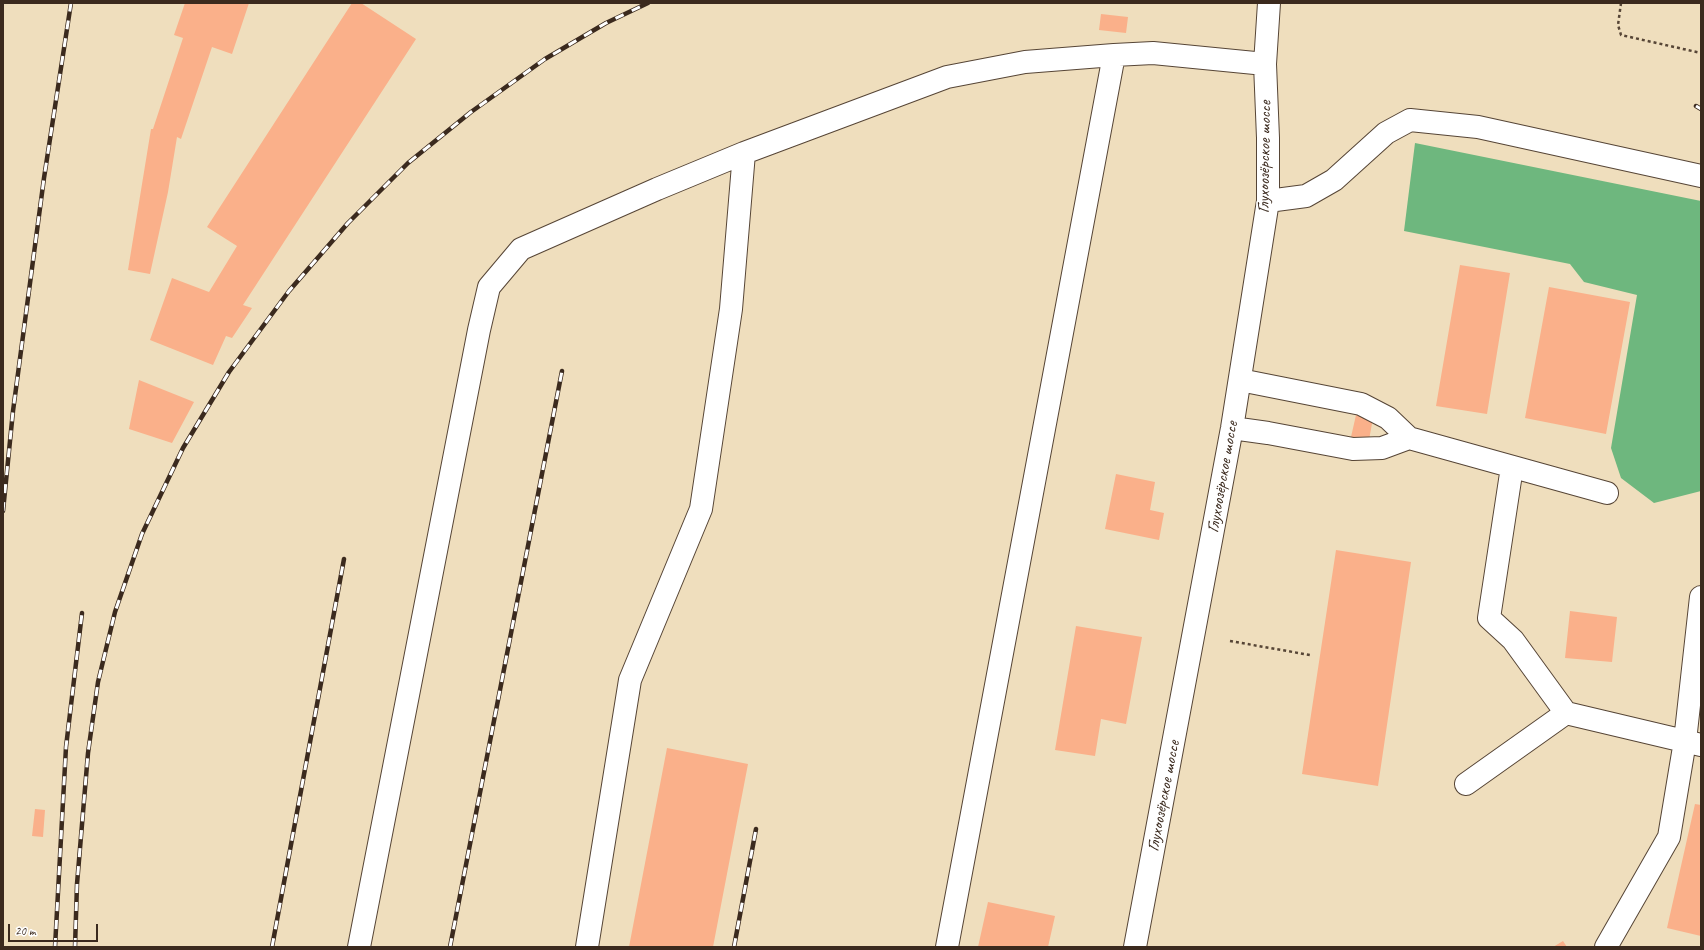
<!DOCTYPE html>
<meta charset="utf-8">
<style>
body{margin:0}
#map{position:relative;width:1704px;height:950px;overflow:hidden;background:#efdebd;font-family:Caveat,sans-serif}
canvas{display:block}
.frame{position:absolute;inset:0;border:4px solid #3b2a1e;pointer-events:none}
.scale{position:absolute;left:8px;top:924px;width:90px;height:18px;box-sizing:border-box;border:2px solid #3b2a1e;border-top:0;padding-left:5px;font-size:12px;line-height:14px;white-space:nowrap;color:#3b2a1e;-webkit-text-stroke:3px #fff;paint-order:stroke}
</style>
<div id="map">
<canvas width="1704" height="950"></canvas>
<div class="frame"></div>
<div class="scale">20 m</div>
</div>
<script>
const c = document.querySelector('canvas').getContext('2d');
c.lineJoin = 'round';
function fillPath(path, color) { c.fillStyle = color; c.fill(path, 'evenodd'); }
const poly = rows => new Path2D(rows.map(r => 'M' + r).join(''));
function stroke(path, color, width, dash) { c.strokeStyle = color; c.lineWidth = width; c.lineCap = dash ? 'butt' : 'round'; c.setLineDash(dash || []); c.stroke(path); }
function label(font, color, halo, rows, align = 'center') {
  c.font = font + ' Caveat,sans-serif'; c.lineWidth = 3; c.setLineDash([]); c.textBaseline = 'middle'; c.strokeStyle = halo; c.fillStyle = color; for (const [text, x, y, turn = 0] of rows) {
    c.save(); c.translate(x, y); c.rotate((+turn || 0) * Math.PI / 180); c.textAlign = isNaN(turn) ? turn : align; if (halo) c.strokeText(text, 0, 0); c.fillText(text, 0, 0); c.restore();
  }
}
fillPath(poly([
 [1415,143,1701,201,1701,491,1654,503,1621,478,1611,448,1637,295,1584,282,1570,264,1404,231]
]), '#6eb77e');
fillPath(poly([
 [185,3,249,3,232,54,212,47,181,139,177,137,168,192,150,274,128,270,151,129,153,129,183,38,174,35],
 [352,3,361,3,416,39,243,305,252,308,232,338,226,336,213,365,150,340,172,278,209,292,237,246,207,227],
 [1101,14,1128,17,1126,33,1099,30],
 [1460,265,1510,273,1487,414,1436,406],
 [1549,287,1630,302,1606,434,1525,418],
 [139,380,194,402,172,443,129,429],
 [1356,415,1373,418,1369,440,1351,437],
 [1116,474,1155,482,1150,510,1164,513,1159,540,1105,529],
 [1336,550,1411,562,1378,786,1302,774],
 [1570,611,1617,617,1612,662,1565,658],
 [1076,626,1142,637,1126,724,1101,719,1095,756,1055,750],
 [667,748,748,764,713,947,629,947],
 [1695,804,1701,805,1701,936,1667,928],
 [35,809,45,810,43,837,32,836],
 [988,902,1055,916,1048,947,978,947],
 [1563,941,1567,947,1553,947]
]), '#fab08a');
const minor = poly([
 [1268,201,1306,196,1334,180,1386,133,1410,120,1478,127,1701,176],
 [1240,380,1361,404,1388,418,1409,438,1607,493],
 [1232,428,1268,433,1353,449,1382,448,1409,438],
 [1512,467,1489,618,1513,640,1566,713,1701,745],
 [1466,784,1566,713],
 [359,947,479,330,489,287,521,249,657,189,744,153,947,77,1025,62,1114,55],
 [587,947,630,680,701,509,731,309,744,153],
 [947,947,1114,55,1153,53,1265,64],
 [1135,947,1232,428,1268,201,1268,138,1265,64,1269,3],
 [1606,947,1669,837,1685,741,1701,597]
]);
stroke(minor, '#564536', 24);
stroke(poly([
 [1621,3,1618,25,1621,35,1701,53],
 [1230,641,1310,655]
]), '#564536', 2.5, [3, 3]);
stroke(minor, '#fff', 22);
const rail = poly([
 [1696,106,1701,109],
 [3,511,13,411,44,178,71,3],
 [55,947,66,747,82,613],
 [75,947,77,884,88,753,98,682,115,612,142,534,183,448,229,372,289,291,348,223,408,163,471,112,545,59,606,23,648,3],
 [272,947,344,559],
 [450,947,562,371],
 [734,947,756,829]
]);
stroke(rail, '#3b2a1e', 4.5);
stroke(rail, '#fff', 3, [9]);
label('17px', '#3b2a1e', '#fff', [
 ["Глухоозёрское шоссе",1265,157,-89],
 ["Глухоозёрское шоссе",1223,477,-80],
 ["Глухоозёрское шоссе",1164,796,-79]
]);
</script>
